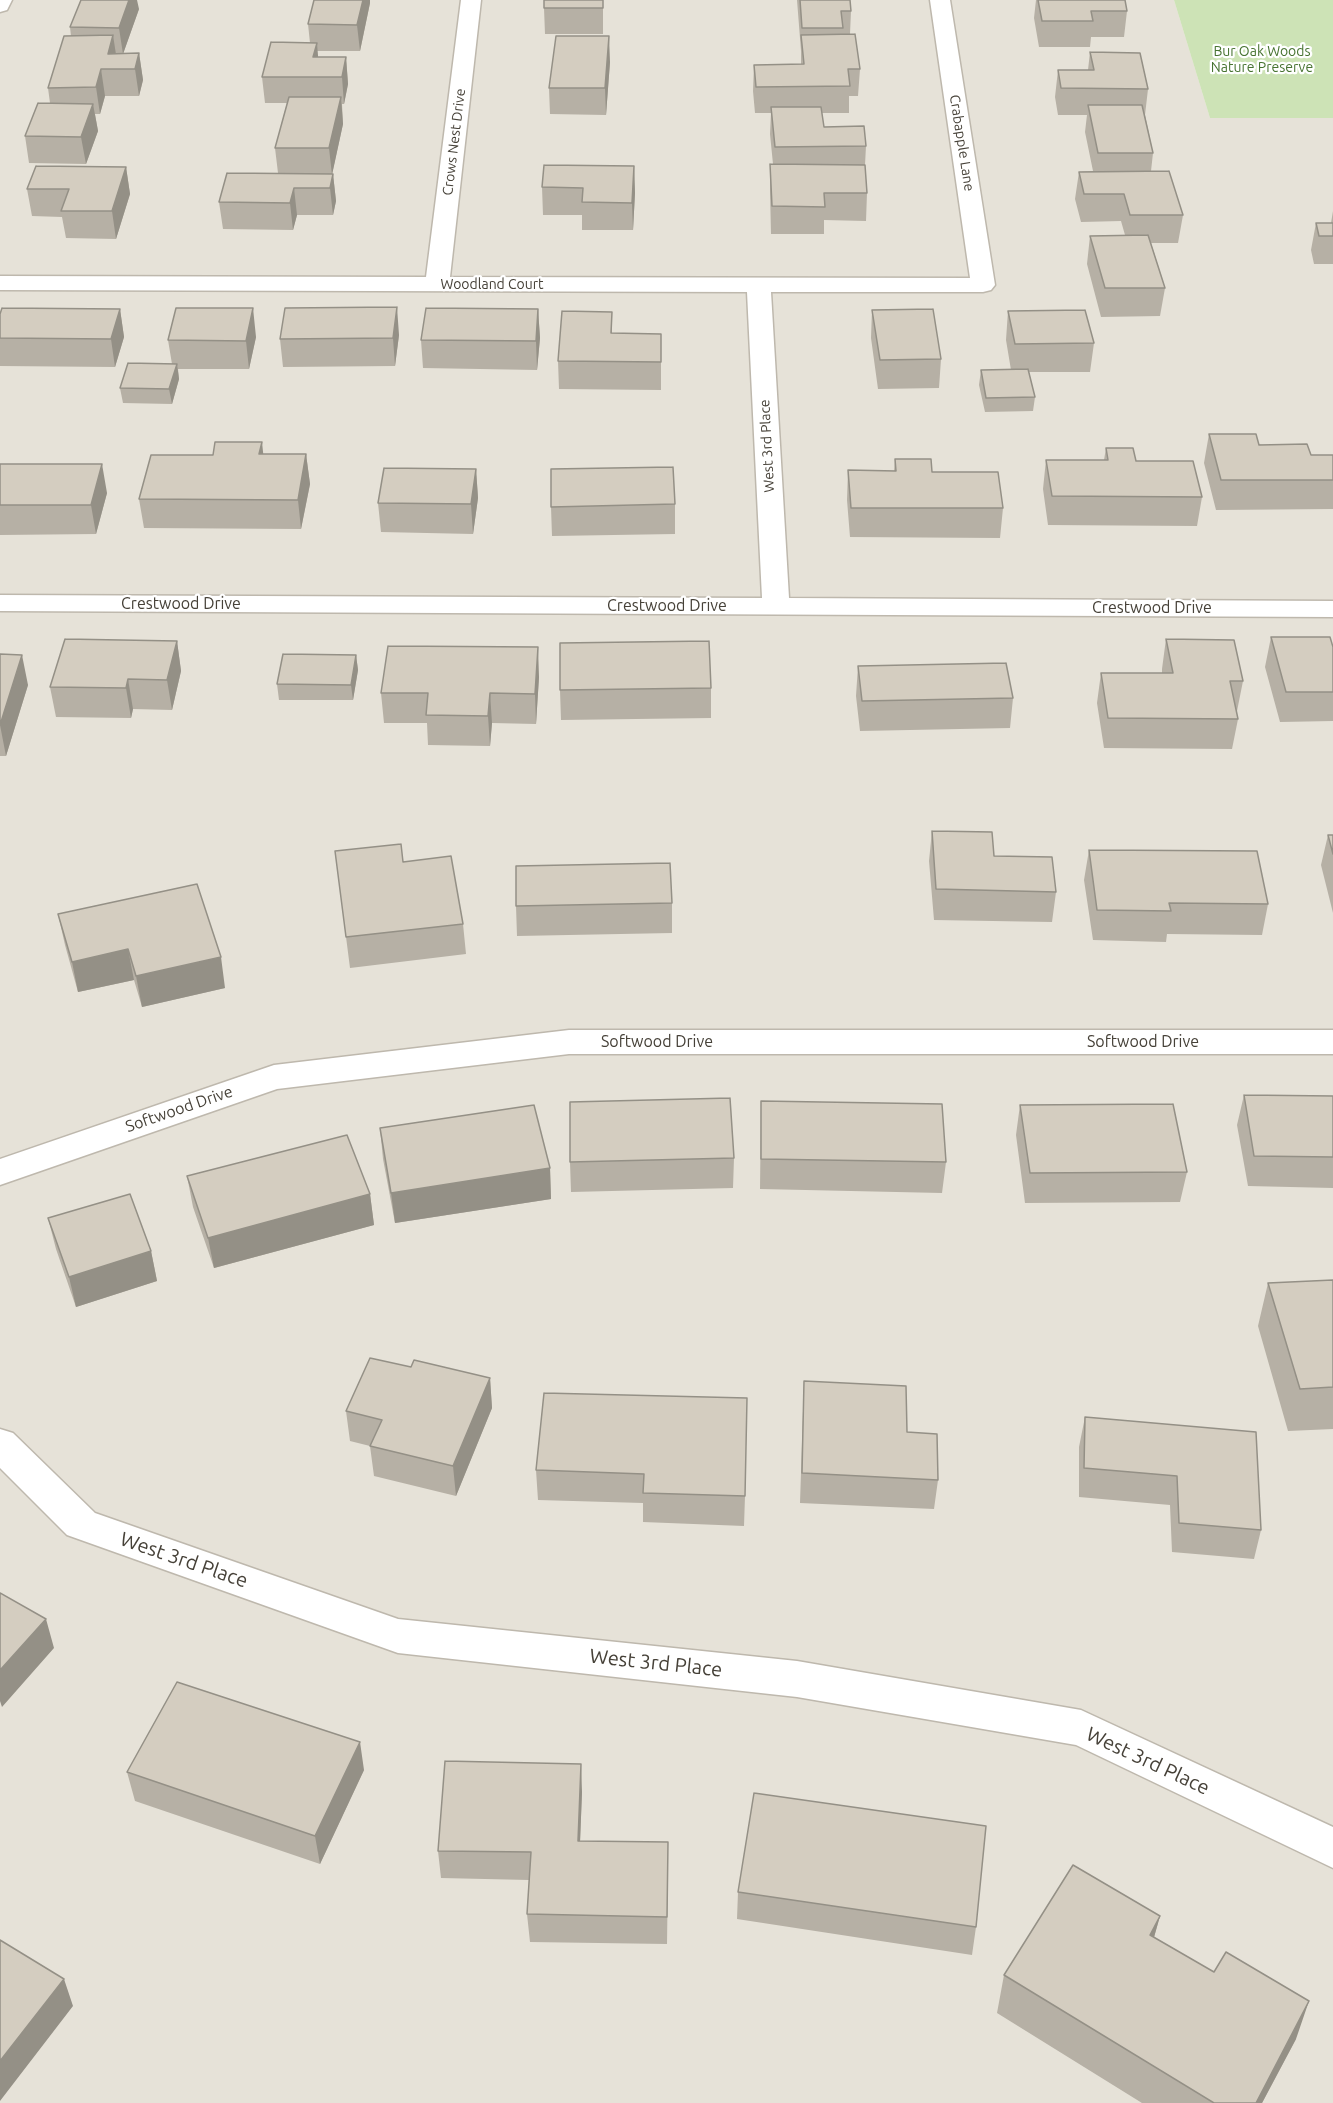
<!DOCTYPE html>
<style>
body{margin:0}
canvas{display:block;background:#f3f0e9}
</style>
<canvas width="1333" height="2103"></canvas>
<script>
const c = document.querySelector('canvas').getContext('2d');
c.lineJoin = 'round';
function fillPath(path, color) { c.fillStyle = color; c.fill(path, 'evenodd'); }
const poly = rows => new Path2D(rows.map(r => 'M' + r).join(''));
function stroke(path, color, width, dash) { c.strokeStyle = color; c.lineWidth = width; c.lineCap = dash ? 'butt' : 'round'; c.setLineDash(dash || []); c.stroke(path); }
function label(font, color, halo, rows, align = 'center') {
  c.font = font + ' Ubuntu,sans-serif'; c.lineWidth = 4.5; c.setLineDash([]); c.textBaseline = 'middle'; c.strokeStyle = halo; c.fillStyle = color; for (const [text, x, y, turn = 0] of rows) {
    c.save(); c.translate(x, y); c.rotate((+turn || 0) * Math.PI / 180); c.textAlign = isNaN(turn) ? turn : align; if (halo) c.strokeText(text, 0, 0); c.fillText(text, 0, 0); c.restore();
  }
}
fillPath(poly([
 [0,0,1174,0,1210,118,1333,118,1333,2103,0,2103]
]), '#e6e2d8');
fillPath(poly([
 [1174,0,1333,0,1333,118,1210,118]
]), '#cde3b6');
const minor = poly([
 [0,0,12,0,7,10,0,12,0,0],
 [461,0,481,0,450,277,970,278,930,0,950,0,995,285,991,290,983,292,771,292,789,598,1333,601,1333,617,0,611,0,595,762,598,747,292,0,290,0,276,426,277,461,0],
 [569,1030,1333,1030,1333,1054,569,1054,277,1089,0,1185,0,1159,274,1065,569,1030],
 [0,1429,13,1433,95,1513,398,1619,797,1661,1081,1710,1333,1827,1333,1868,1076,1745,797,1697,398,1653,67,1535,0,1468,0,1429]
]);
stroke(minor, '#beb8ad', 3);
fillPath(minor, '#fff');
fillPath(poly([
 [314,0,370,0,370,3,360,51,317,51,318,57,346,57,348,84,344,104,342,104,343,124,332,174,333,174,336,201,333,215,297,215,293,230,223,229,219,202,278,173,275,148,287,103,265,103,262,77,310,43,308,24],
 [603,0,603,34,545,34,544,8],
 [797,0,850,0,851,11,850,34,860,69,858,96,849,96,849,113,822,113,824,127,866,146,865,165,867,193,866,221,824,220,824,234,771,234,770,191,770,164,773,164,770,134,771,113,755,113,753,91,754,65,801,65,801,51],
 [1036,0,1125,0,1127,11,1124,37,1091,37,1090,47,1039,47,1034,18],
 [139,9,123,54,139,53,143,80,139,96,105,96,100,114,95,114,98,131,86,164,29,163,25,136,50,103,48,88,71,36,70,27],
 [1090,52,1148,89,1145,115,1153,153,1151,171,1183,215,1178,243,1151,243,1165,288,1160,316,1101,317,1087,264,1090,236,1125,235,1121,221,1081,222,1075,199,1079,172,1093,171,1085,132,1087,115,1058,115,1055,97,1058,70,1088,70],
 [610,62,606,115,550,114,549,88],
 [634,166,635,193,633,230,582,230,582,215,543,215,542,187],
 [126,167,130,194,116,239,66,238,62,217,32,216,27,189],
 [1333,211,1333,264,1314,264,1311,250,1316,223,1331,223],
 [120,309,124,337,115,367,0,366,0,314],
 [538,309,540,338,537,370,423,368,421,340],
 [872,310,941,359,939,388,878,389,871,338],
 [1008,311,1094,343,1090,372,1029,372,1035,397,1033,411,985,412,979,385,981,370,1011,370,1006,340],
 [612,312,612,333,661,362,661,390,559,389,558,361],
 [399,335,395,366,283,367,280,339],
 [256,337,249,369,178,369,179,379,172,404,123,403,120,388,172,364,168,340],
 [1209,434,1311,455,1333,455,1333,509,1216,510,1204,463],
 [1106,448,1136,461,1202,497,1197,526,1048,525,1043,489,1046,460,1104,460],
 [263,454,306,454,310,484,301,529,144,528,139,499,213,455],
 [895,459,932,472,1003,508,1000,538,850,537,847,500,848,470,894,471],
 [0,464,107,493,96,534,0,535],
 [476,469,478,498,473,534,381,532,378,503],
 [675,504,675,534,552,536,551,507],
 [1271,637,1333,647,1333,721,1280,722,1265,667],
 [1166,639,1243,681,1237,711,1236,711,1238,719,1232,749,1104,748,1097,703,1101,673,1162,673,1162,669],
 [177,641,181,671,172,710,133,709,131,718,56,717,50,687],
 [0,654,28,685,6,756,0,756],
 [356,655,358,670,353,700,279,700,277,684],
 [858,666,1013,698,1010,728,860,731,856,696],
 [539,677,536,724,492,723,490,746,428,745,427,723,384,723,381,693],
 [711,688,711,718,561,720,560,690],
 [932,831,994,856,1056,892,1052,922,934,920,929,861],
 [1328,835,1333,835,1333,913,1321,865],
 [1089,850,1268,904,1262,935,1167,934,1166,942,1093,940,1084,880],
 [335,851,403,862,463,924,466,954,350,968],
 [672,903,672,933,517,936,516,906],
 [58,914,225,988,142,1007,134,980,78,992,65,945],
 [1244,1095,1333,1096,1333,1188,1248,1186,1237,1125],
 [761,1101,946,1162,942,1193,760,1189],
 [1020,1105,1187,1172,1180,1202,1025,1203,1016,1135],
 [380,1128,550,1168,551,1199,395,1223,383,1159],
 [734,1158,733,1188,571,1192,570,1162],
 [187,1176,370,1194,374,1225,214,1268,193,1207],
 [48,1218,151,1251,157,1281,76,1307,56,1249],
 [1333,1280,1333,1429,1288,1431,1258,1326,1268,1283],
 [411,1367,490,1378,492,1408,456,1496,374,1476,370,1446,350,1441,346,1411],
 [804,1381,907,1432,938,1480,934,1509,800,1503],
 [544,1393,745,1496,744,1526,643,1522,643,1503,538,1500,536,1470],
 [1085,1417,1261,1530,1254,1559,1172,1552,1170,1505,1079,1497,1079,1447],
 [364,1770,320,1864,135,1801,127,1772],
 [582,1792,580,1841,668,1870,667,1944,530,1942,527,1914,529,1880,441,1878,438,1851],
 [738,1892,976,1927,972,1955,737,1919],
 [1160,1916,1154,1937,1214,1972,1296,2039,1262,2103,1142,2103,997,2013,1004,1975]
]), '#b6b0a5');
fillPath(poly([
 [129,0,137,0,139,9,123,54,119,28],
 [363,0,370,0,370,3,360,51,357,25],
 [113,35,117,61,108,54],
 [609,36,610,62,606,115,605,88],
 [317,43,319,69,313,57],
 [139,53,143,80,139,96,135,69],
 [346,57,348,84,344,104,342,77],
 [101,69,105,96,100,114,96,87],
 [341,97,343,124,332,175,329,148],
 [93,104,98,131,86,164,81,137],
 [634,166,635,193,633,230,632,203],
 [126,167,130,194,116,239,112,211],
 [333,174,336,201,333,215,330,188],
 [294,188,297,215,293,230,290,203],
 [397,307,399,335,395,366,393,338],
 [253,308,256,337,249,369,246,341],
 [120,309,124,337,115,367,111,339],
 [538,309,540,338,537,370,536,341],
 [177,364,179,379,172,404,169,389],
 [262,442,265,471,259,454],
 [306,454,310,484,301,529,298,500],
 [102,464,107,493,96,534,91,505],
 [476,469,478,498,473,534,471,504],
 [177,641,181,671,172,710,167,680],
 [538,647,539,677,536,724,535,694],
 [22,655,28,685,6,756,0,725],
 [356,655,358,670,353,700,351,685],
 [128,679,133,709,131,718,126,688],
 [490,693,492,723,490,746,488,716],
 [128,949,134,980,78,992,72,962],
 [221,957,225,988,142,1007,136,976],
 [550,1168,551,1199,395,1223,391,1193],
 [370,1194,374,1225,214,1268,208,1238],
 [151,1251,157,1281,76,1307,69,1277],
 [490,1378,492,1408,456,1496,453,1466],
 [46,1619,54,1648,2,1707,0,1701,0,1670],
 [360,1742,364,1770,320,1864,315,1836],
 [581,1764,582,1792,579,1868,578,1841],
 [1160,1916,1149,1955,1150,1935],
 [64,1979,73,2006,0,2101,0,2061],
 [1309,2001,1296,2039,1262,2103,1256,2103]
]), '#949086');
const building = poly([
 [81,0,129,0,119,28,70,27,81,0],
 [314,0,363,0,357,25,308,24,314,0],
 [544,0,603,0,603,8,544,8,544,0],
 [800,0,850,0,851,11,841,11,843,28,802,28,800,0],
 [1038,0,1125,0,1127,11,1091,11,1093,21,1042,21,1038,0],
 [855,34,860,69,848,69,850,86,756,87,754,65,804,64,801,35,855,34],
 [113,35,108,54,139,53,135,69,101,69,96,87,48,88,64,36,113,35],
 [556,36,609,36,605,88,549,88,556,36],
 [271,42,317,43,313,57,346,57,342,77,262,77,271,42],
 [1090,52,1140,53,1148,89,1061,88,1058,70,1094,70,1090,52],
 [289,97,341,97,329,148,275,148,289,97],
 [38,103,93,104,81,137,25,136,38,103],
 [1088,105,1142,105,1153,153,1098,153,1088,105],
 [771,107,821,107,824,127,864,126,866,146,775,147,771,107],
 [770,164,865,165,867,193,824,193,825,207,772,206,770,164],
 [544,165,634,166,632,203,582,202,583,188,542,187,544,165],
 [36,166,126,167,112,211,61,211,69,189,27,189,36,166],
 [1169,171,1183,215,1130,215,1124,194,1084,194,1079,172,1169,171],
 [227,173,333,174,330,188,294,188,290,203,219,202,227,173],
 [1316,223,1333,223,1333,236,1319,236,1316,223],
 [1148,235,1165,288,1105,288,1090,236,1148,235],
 [397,307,393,338,280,339,285,308,397,307],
 [2,308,120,309,111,339,0,338,0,314,2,308],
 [176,308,253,308,246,341,168,340,176,308],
 [426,308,538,309,536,341,421,340,426,308],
 [933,309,941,359,880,360,872,310,933,309],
 [1085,310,1094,343,1015,344,1008,311,1085,310],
 [562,311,612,312,611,333,661,334,661,362,558,361,562,311],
 [128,363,177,364,169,389,120,388,128,363],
 [1028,369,1035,397,986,398,981,370,1028,369],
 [1209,434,1256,434,1259,445,1307,444,1311,455,1333,455,1333,480,1221,480,1209,434],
 [215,442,262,442,259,454,306,454,298,500,139,499,151,455,213,455,215,442],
 [1106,448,1133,448,1136,461,1193,461,1202,497,1052,496,1046,460,1108,460,1106,448],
 [895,459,931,459,932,472,998,472,1003,508,851,508,848,470,896,471,895,459],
 [0,464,102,464,91,505,0,505,0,464],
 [673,467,675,504,551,507,551,469,673,467],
 [384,468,476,469,471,504,378,503,384,468],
 [1271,637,1330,637,1333,647,1333,692,1286,692,1271,637],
 [65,639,177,641,167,680,128,679,126,688,50,687,65,639],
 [1166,639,1234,640,1243,681,1230,681,1238,719,1108,718,1101,673,1173,673,1166,639],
 [709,641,711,688,560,690,560,643,709,641],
 [388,646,538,647,535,694,490,693,488,716,426,715,428,693,381,693,388,646],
 [0,654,22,655,0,725,0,654],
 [283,654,356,655,351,685,277,684,283,654],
 [1006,663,1013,698,862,701,858,666,1006,663],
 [932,831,992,832,994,856,1052,857,1056,892,936,889,932,831],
 [1328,835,1333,835,1333,854,1328,835],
 [401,844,403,862,451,856,463,924,346,937,335,851,401,844],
 [1089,850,1257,851,1268,904,1169,903,1171,911,1097,910,1089,850],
 [670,863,672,903,516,906,516,866,670,863],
 [197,884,221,957,136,976,128,949,72,962,58,914,197,884],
 [1244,1095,1333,1096,1333,1157,1254,1156,1244,1095],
 [730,1098,734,1158,570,1162,570,1102,730,1098],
 [761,1101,942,1104,946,1162,761,1159,761,1101],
 [1173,1104,1187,1172,1030,1173,1020,1105,1173,1104],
 [534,1105,550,1168,391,1193,380,1128,534,1105],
 [347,1135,370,1194,208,1238,187,1176,347,1135],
 [130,1194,151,1251,69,1277,48,1218,130,1194],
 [1333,1280,1333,1387,1300,1389,1268,1283,1333,1280],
 [370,1358,411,1367,414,1360,490,1378,453,1466,370,1446,382,1420,346,1411,370,1358],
 [804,1381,906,1386,907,1432,937,1434,938,1480,802,1473,804,1381],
 [544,1393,747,1398,745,1496,643,1493,644,1474,536,1470,544,1393],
 [1085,1417,1256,1432,1261,1530,1179,1523,1177,1476,1084,1468,1085,1417],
 [0,1593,46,1619,0,1670,0,1593],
 [177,1682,360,1742,315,1836,127,1772,177,1682],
 [445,1761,581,1764,578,1841,668,1842,667,1917,527,1914,531,1852,438,1851,445,1761],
 [754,1793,986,1826,976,1927,738,1892,754,1793],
 [1073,1865,1160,1916,1150,1935,1214,1972,1226,1952,1309,2001,1256,2103,1214,2103,1004,1975,1073,1865],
 [0,1940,64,1979,0,2061,0,1940]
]);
fillPath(building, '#d4cdc0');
stroke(building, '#949086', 1.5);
label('14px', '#477331', '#fff', [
 ["Bur Oak Woods",1262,51],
 ["Nature Preserve",1262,67]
]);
label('14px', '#464138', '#fff', [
 ["Crows Nest Drive",454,142,-83],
 ["Crabapple Lane",962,143,81],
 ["Woodland Court",492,284],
 ["West 3rd Place",767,446,-93]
]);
label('16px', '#464138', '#fff', [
 ["Crestwood Drive",181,604],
 ["Crestwood Drive",667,606],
 ["Crestwood Drive",1152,608],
 ["Softwood Drive",657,1042],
 ["Softwood Drive",1143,1042],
 ["Softwood Drive",179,1109,-19]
]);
label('20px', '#464138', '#fff', [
 ["West 3rd Place",184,1560,19],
 ["West 3rd Place",656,1663,6],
 ["West 3rd Place",1148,1761,25]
]);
</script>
